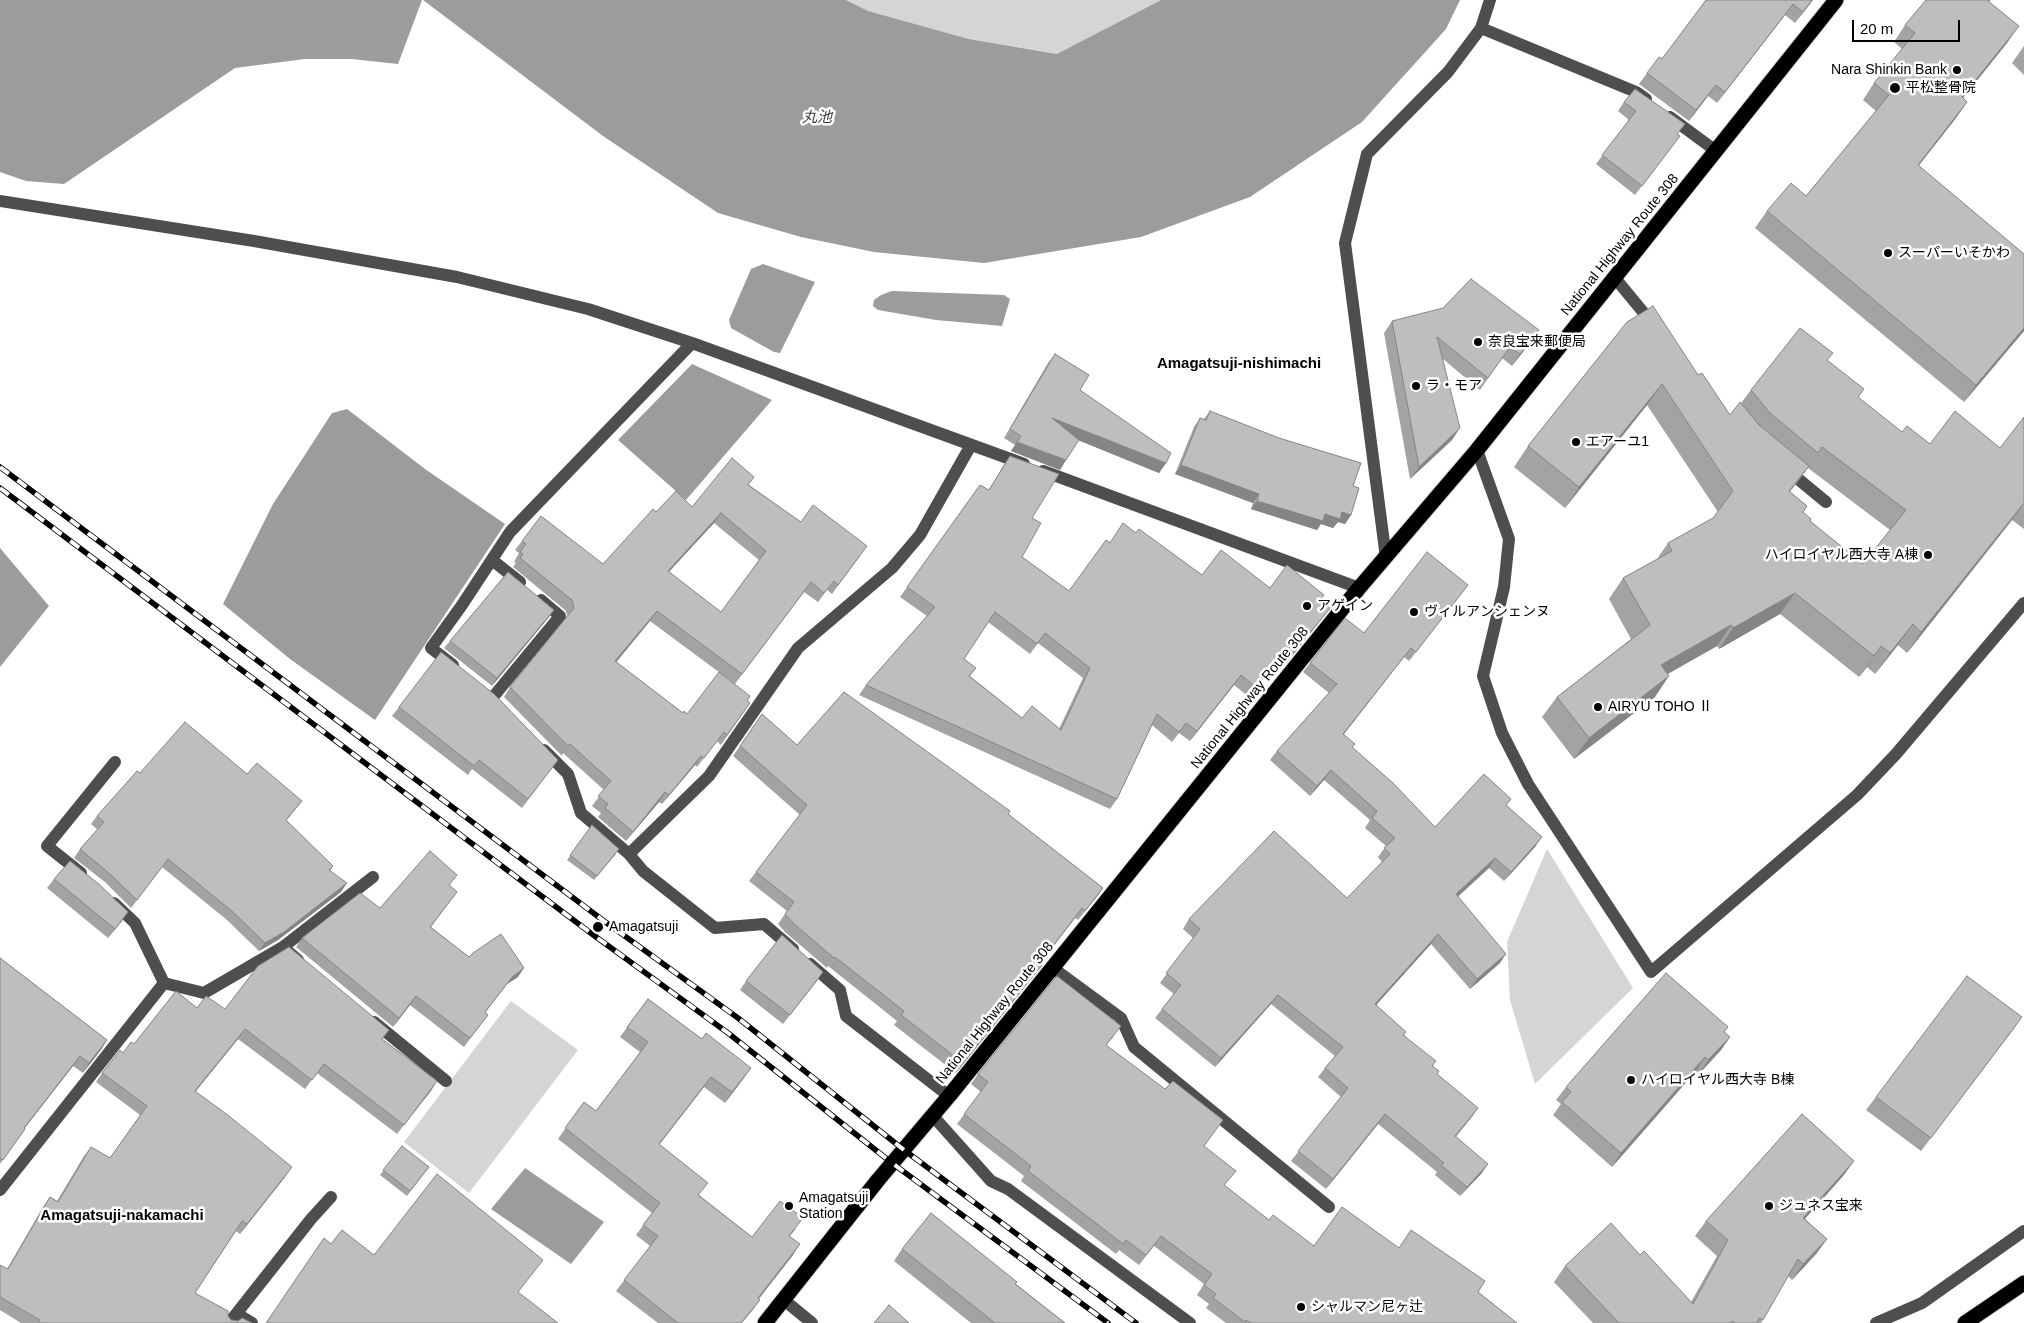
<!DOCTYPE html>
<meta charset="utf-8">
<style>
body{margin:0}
#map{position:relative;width:2024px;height:1323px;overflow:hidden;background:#fff;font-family:Arial,sans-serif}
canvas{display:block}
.scale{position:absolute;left:1852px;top:20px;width:108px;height:22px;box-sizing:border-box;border:2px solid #000;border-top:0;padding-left:6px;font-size:15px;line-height:18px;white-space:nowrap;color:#000;-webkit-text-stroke:4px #fff;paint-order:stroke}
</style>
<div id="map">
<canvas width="2024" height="1323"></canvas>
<div class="scale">20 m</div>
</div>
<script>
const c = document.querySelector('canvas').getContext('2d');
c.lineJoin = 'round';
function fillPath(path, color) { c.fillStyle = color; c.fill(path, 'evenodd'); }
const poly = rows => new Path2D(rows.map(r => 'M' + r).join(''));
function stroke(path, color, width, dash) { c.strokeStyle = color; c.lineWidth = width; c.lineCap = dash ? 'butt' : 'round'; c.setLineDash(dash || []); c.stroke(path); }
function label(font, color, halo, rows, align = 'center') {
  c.font = font + ' Arial,"Noto Sans JP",sans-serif'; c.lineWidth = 5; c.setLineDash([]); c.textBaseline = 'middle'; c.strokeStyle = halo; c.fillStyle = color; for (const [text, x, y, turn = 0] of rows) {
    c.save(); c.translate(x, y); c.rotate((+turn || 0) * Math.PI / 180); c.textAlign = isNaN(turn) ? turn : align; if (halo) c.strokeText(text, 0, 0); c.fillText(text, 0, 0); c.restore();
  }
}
fillPath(poly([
 [846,0,1161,0,1058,54,969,39,867,11],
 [1547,849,1633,988,1535,1084,1510,1000,1507,942],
 [511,1001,578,1050,469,1193,404,1142]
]), '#d5d5d5');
fillPath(poly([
 [0,0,422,0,398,64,352,59,305,59,235,68,64,184,26,181,0,172],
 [423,0,846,0,868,11,969,39,1057,54,1161,0,1460,0,1446,29,1362,122,1250,197,1141,237,984,263,874,252,801,237,718,213,603,136],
 [763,264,815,282,780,353,774,352,731,328,729,320,751,269],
 [892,291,1004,295,1010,299,1002,326,936,320,878,310,873,306,874,300,881,295],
 [692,364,772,400,686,500,618,440],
 [347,409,425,469,505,524,375,720,290,659,223,604,273,504,332,413],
 [0,548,49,606,0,667],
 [525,1168,604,1222,571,1264,491,1209]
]), '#9c9c9c');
const highway = poly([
 [765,1323,878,1180,949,1096,1359,588,1477,450,1836,0],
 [1965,1323,2024,1283]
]);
stroke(highway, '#dbdbdb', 17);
stroke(poly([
 [1481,28,1636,92,1646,99],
 [1670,117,1716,151],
 [0,201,254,241,457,277,588,309,692,343,1024,464],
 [1615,278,1653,324],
 [1477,450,1509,539,1504,587,1483,676,1502,733,1528,784,1651,972,1857,795,1896,754,2024,603],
 [1786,469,1826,502],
 [1043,471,1359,588],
 [1386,558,1345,243,1367,154,1448,72,1481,28,1490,0],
 [492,560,520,582],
 [453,665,431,648,462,605,510,532,692,343],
 [493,697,560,616,541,600],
 [544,750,568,774,581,813,629,854,643,871,715,928,764,924,793,949],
 [629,854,709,776,798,648,892,568,920,535,971,445],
 [81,873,47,846,115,762],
 [114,903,135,923,164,983],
 [283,947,373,877],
 [810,964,840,990,846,1016,949,1096],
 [1053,968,1121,1018,1134,1047,1329,1207],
 [374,1022,446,1081],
 [933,1116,991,1181,1008,1189,1190,1323],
 [0,1190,164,983,204,993,283,947,298,960],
 [784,1300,812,1323],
 [237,1314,252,1323],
 [229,1323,311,1219,331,1197],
 [1876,1323,1922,1303,2024,1231]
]), '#4e4e4e', 12);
stroke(highway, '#000', 15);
const rail = poly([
 [0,467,604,921,738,1018,904,1150,1136,1323],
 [0,488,592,934,728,1033,892,1163,1108,1323]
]);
stroke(rail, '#000', 5.5);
stroke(rail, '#fff', 4, [11]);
fillPath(poly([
 [1706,0,1813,0,1795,23,1785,15,1717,103,1708,96,1689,121,1639,84,1647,73,1662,59],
 [1926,0,1991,0,1989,2,2007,43,1963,98,1967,102,1956,118,1918,166,2024,254,2024,331,1964,402,1755,228,1767,211,1806,196,1876,111,1863,100,1874,83,1902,49,1894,42,1905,25],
 [2024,46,2024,75,2012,63],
 [1624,102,1680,136,1635,195,1596,164,1629,120,1618,111],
 [1392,321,1539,330,1512,366,1502,358,1480,390,1443,359,1452,440,1410,479,1384,333],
 [1627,322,1698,375,1730,415,1741,403,1751,390,1828,361,1859,398,1902,432,1930,444,2000,448,2024,417,2024,529,2012,520,1907,653,1898,645,1875,674,1867,667,1859,677,1780,614,1719,649,1717,646,1668,674,1655,697,1574,759,1542,717,1557,697,1631,639,1609,599,1623,578,1657,559,1668,543,1713,518,1718,512,1647,405,1565,508,1514,467,1528,446],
 [1808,468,1890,530,1863,564,1810,521,1803,512,1807,506,1790,492],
 [1055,354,1080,390,1166,463,1159,473,1078,440,1060,470,1011,451,1015,445,1004,438,1048,363],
 [1210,411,1353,486,1351,515,1345,524,1338,522,1333,528,1321,524,1317,530,1251,509,1253,503,1175,474,1194,427,1200,418,1204,419],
 [1010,456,1032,518,1022,557,1069,591,1110,543,1136,533,1202,575,1270,588,1321,599,1331,607,1324,616,1288,661,1282,655,1249,697,1234,685,1190,741,1179,733,1172,742,1152,725,1117,799,1110,809,859,695,866,685,927,616,900,597,980,485,989,490,1003,466],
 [988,622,1030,654,1038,643,1083,678,1059,729,1022,718,970,676,976,668,964,659],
 [749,485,801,522,860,556,832,594,827,590,818,602,804,592,735,684,650,621,616,662,683,713,687,714,747,701,750,703,721,745,717,741,697,767,695,765,662,804,659,802,626,841,598,817,601,813,592,806,604,790,563,753,562,756,504,697,510,687,568,617,565,610,513,567,516,563,514,562,519,553,515,550,522,541,603,564,656,512,692,507],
 [714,523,759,560,721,612,669,572],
 [1468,585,1409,661,1404,657,1344,734,1352,747,1435,827,1507,805,1535,847,1504,881,1489,868,1458,896,1500,963,1470,989,1431,944,1376,1005,1406,1032,1404,1035,1432,1066,1437,1074,1478,1108,1456,1136,1482,1173,1460,1196,1435,1175,1437,1172,1378,1124,1326,1189,1291,1161,1341,1097,1318,1077,1325,1068,1335,1056,1271,1004,1215,1067,1155,1018,1174,994,1160,983,1193,938,1183,929,1189,919,1347,898,1382,862,1378,857,1386,846,1365,828,1370,820,1324,780,1310,796,1270,760,1277,751,1329,693,1303,672,1310,663,1364,633],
 [549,617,492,686,444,648,450,641],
 [399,707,558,760,522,808,472,769,468,775,392,716],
 [762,714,797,745,1008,814,1103,888,1078,920,1075,918,1040,963,1042,965,1035,974,956,1073,894,1025,897,1021,828,966,827,968,785,932,778,924,787,911,749,881,800,815,733,756],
 [140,773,247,774,302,801,286,821,333,866,330,871,341,892,278,940,259,951,227,920,162,867,131,908,105,882,74,858,80,849,98,830,91,824,97,816],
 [592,825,616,854,594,880,567,860],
 [54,879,122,921,108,938,47,888],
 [450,886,457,892,431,927,469,957,518,977,507,984,485,1013,488,1015,464,1047,410,1005,393,1027,296,947,302,938,380,908],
 [0,958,107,1040,83,1073,73,1066,24,1129,25,1129,0,1164],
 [823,972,783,1024,740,990,746,981],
 [648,999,702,1039,751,1068,725,1103,704,1087,659,1145,699,1195,752,1237,796,1229,790,1236,793,1255,759,1299,753,1310,742,1323,658,1323,616,1291,650,1246,636,1235,652,1213,558,1139,584,1102,596,1111,640,1052,620,1037],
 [197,1008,225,1009,382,1039,437,1081,397,1134,317,1073,305,1089,238,1039,195,1092,285,1177,240,1234,236,1231,195,1293,228,1316,231,1320,252,1323,21,1323,0,1310,0,1265,7,1269,43,1207,50,1197,57,1201,84,1156,91,1147,110,1158,140,1115,96,1082,102,1073,134,1044],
 [2012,1031,1921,1151,1866,1110,1876,1097],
 [1724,1032,1730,1037,1721,1050,1699,1074,1696,1071,1612,1167,1553,1115,1561,1104,1556,1100,1566,1087],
 [1114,1036,1106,1045,1204,1146,1225,1186,1269,1220,1314,1246,1399,1248,1478,1292,1517,1323,1226,1323,1206,1308,1209,1304,1197,1295,1204,1284,1154,1246,1139,1265,1119,1250,1116,1254,1021,1181,1024,1176,957,1124,981,1092,971,1084,978,1074],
 [402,1146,429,1167,407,1196,380,1175],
 [1854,1161,1843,1176,1805,1219,1827,1239,1816,1254,1792,1280,1788,1276,1761,1323,1593,1323,1554,1282,1565,1266,1640,1255,1691,1302,1717,1256,1695,1236,1706,1221],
 [902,1249,1016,1284,1065,1323,971,1323,894,1261]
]), '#a3a3a3');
fillPath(poly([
 [1812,0,1813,0,1795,23,1803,12],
 [1793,4,1785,15,1717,103,1725,92],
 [2019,26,2007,43,1950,114,1962,97],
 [1716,85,1708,96,1689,121,1696,110],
 [1967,102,1956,118,1906,182,1918,165],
 [2024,328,2024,331,1964,402,1976,385],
 [1539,330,1531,342,1512,366,1520,354],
 [1662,384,1647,405,1565,508,1579,487],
 [1052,418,1166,463,1159,473,1046,427],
 [1460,428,1452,440,1410,479,1419,467],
 [1017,442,1066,460,1060,470,1011,451],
 [1181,465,1259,494,1253,503,1175,474],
 [1257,501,1325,514,1342,512,1351,515,1345,524,1338,522,1333,528,1321,524,1317,530,1251,509],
 [2024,504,2012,520,1907,653,1921,632],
 [721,513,714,523,661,580,668,571],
 [1795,593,1780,614,1719,649,1733,628],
 [1331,607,1324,616,1288,661,1295,651],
 [554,610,549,617,492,686,497,678],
 [657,611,650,621,609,671,615,661],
 [1913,624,1898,645,1875,674,1890,653],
 [1731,625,1717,646,1646,686,1661,665],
 [1288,646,1282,655,1249,697,1256,687],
 [1881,646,1867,667,1859,677,1874,656],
 [1411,648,1404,657,1337,743,1343,734],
 [1241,675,1234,685,1190,741,1197,731],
 [1669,676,1655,697,1574,759,1589,738],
 [701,756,695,765,662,804,669,795],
 [1331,770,1324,780,1310,796,1317,786],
 [665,792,659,802,626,841,633,832],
 [1542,837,1535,847,1504,881,1511,872],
 [1495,858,1489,868,1450,904,1456,894],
 [347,883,341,892,278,940,259,951,265,943],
 [1103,888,1096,898,1078,920,1085,911],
 [1082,908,1075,918,1033,973,1040,963],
 [128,912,122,921,108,938,115,929],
 [1438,934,1431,944,1368,1014,1375,1004],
 [1506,954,1500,963,1470,989,1477,979],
 [1042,965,1035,974,956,1073,963,1063],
 [524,968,518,977,507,984,478,1021,513,976],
 [823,972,817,981,783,1024,790,1015],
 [1278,995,1271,1004,1215,1067,1221,1058],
 [416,996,410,1005,393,1027,399,1018],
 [2022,1017,2012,1031,1921,1151,1931,1138],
 [245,1029,238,1039,188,1101,195,1091],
 [1730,1037,1721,1050,1699,1074,1708,1060],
 [107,1040,101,1050,83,1073,89,1063],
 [80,1056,73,1066,17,1138,24,1128],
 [1705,1057,1696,1071,1612,1167,1621,1153],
 [751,1068,744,1078,725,1103,732,1092],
 [711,1077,704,1087,651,1155,659,1144],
 [437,1081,431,1091,397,1134,404,1125],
 [1478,1108,1471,1118,1449,1145,1455,1136],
 [1385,1114,1378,1124,1326,1189,1333,1179],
 [1854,1161,1843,1176,1792,1233,1803,1218],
 [1488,1164,1482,1173,1460,1196,1467,1187],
 [292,1167,285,1177,240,1234,247,1224],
 [1827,1239,1816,1254,1792,1280,1803,1264],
 [800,1244,793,1255,751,1308,758,1298]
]), '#858585');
const building = poly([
 [1706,0,1812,0,1803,12,1793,4,1725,92,1716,85,1696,110,1647,73,1659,57,1662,59,1706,0],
 [1926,0,1989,0,1988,1,2019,26,1962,97,1967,102,1918,165,2024,254,2024,328,1976,385,1767,211,1791,183,1806,196,1889,95,1874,83,1915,33,1905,25,1926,0],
 [1635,89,1685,124,1677,134,1680,136,1642,186,1602,155,1636,111,1624,102,1635,89],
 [1471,279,1539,330,1520,354,1510,347,1488,378,1437,337,1460,428,1419,467,1392,321,1443,308,1471,279],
 [1653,306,1698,375,1702,373,1730,415,1740,402,1759,425,1809,466,1789,491,1807,506,1803,512,1811,519,1810,521,1863,564,1906,510,1822,447,1818,453,1770,413,1751,390,1800,328,1833,353,1827,360,1864,389,1858,397,1902,432,1907,426,1930,444,1955,411,2000,448,2024,417,2024,503,1921,632,1913,624,1890,653,1881,646,1874,656,1795,593,1733,628,1731,625,1661,665,1669,676,1589,738,1557,697,1650,625,1623,578,1672,551,1668,543,1713,518,1733,491,1662,384,1579,487,1528,446,1627,322,1653,306],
 [1055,354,1089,375,1080,390,1171,453,1166,463,1052,418,1079,440,1066,460,1017,442,1021,436,1010,429,1055,354],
 [1210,411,1279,438,1361,463,1353,486,1359,488,1351,515,1342,512,1340,519,1325,514,1323,521,1257,501,1259,494,1181,465,1200,418,1206,420,1210,411],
 [1010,456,1059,474,1032,518,1041,523,1022,557,1069,591,1106,540,1110,543,1123,523,1136,533,1139,529,1202,575,1221,550,1270,588,1287,565,1324,595,1321,599,1331,607,1295,651,1288,646,1256,687,1241,675,1197,731,1186,723,1179,732,1157,714,1117,799,866,685,935,607,907,587,980,485,989,490,1010,456],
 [995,612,1037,644,1045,633,1090,668,1061,730,1032,706,1022,718,969,676,976,668,964,659,995,612],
 [732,458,754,477,748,485,801,522,813,505,867,546,838,585,834,581,824,593,811,582,742,674,657,611,615,661,683,713,684,711,687,714,719,672,750,696,747,701,750,703,727,735,724,732,704,758,701,756,669,795,665,792,633,832,605,808,608,804,598,796,611,781,570,744,568,746,510,687,574,608,572,600,520,558,523,554,520,552,526,544,522,541,541,516,603,564,653,509,656,512,676,491,692,507,732,458],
 [721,513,766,551,721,612,668,571,721,513],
 [1427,552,1468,585,1416,652,1411,648,1343,734,1355,744,1352,747,1393,783,1435,827,1484,774,1511,799,1506,805,1542,837,1511,872,1495,858,1456,894,1506,954,1477,979,1438,934,1375,1004,1406,1032,1403,1035,1436,1061,1432,1066,1439,1071,1437,1074,1478,1108,1455,1136,1488,1164,1467,1187,1441,1165,1444,1163,1385,1114,1333,1179,1298,1151,1348,1088,1325,1068,1343,1047,1278,995,1221,1058,1162,1009,1181,985,1166,973,1200,929,1189,919,1274,831,1347,898,1390,854,1384,848,1395,838,1372,818,1377,811,1331,770,1317,786,1277,751,1337,684,1310,663,1345,618,1364,633,1427,552],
 [508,572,554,610,497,678,450,641,508,572],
 [441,652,494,694,558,760,528,799,479,760,474,766,399,707,441,652],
 [844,692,1010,811,1008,814,1103,888,1085,911,1082,908,1040,963,1042,965,963,1063,901,1015,904,1011,835,957,834,958,792,922,785,914,794,902,756,872,807,805,740,746,762,714,797,745,844,692],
 [185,722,247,774,257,763,302,801,286,820,333,866,329,870,347,883,284,932,265,943,233,912,168,859,137,900,110,874,80,849,104,822,97,816,137,771,140,773,185,722],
 [592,825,619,849,597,876,570,855,592,825],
 [430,851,457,875,449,885,457,892,430,927,469,957,473,953,501,934,524,968,513,976,485,1012,488,1015,470,1038,416,996,399,1018,302,938,360,893,380,908,430,851],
 [70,861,100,885,128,912,115,929,54,879,70,861],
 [782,935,823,972,790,1015,746,981,782,935],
 [289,947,389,1030,382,1039,437,1081,404,1125,324,1064,312,1080,245,1029,195,1091,229,1116,292,1167,247,1224,242,1221,195,1293,228,1311,228,1316,231,1320,238,1321,242,1318,252,1323,38,1323,40,1320,0,1297,0,1265,8,1269,50,1197,58,1202,91,1147,110,1158,147,1106,102,1073,120,1050,123,1053,131,1042,134,1044,176,991,197,1008,206,996,225,1009,258,966,289,947],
 [0,958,107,1040,89,1063,80,1056,24,1128,25,1129,3,1160,0,1158,0,958],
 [1666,973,1728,1027,1724,1032,1730,1037,1708,1060,1705,1057,1621,1153,1562,1102,1571,1092,1566,1087,1666,973],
 [1057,976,1121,1026,1106,1045,1165,1089,1173,1081,1223,1120,1204,1146,1236,1171,1224,1185,1269,1220,1273,1215,1314,1246,1342,1207,1399,1248,1411,1230,1485,1281,1478,1292,1517,1323,1251,1323,1246,1320,1245,1322,1213,1298,1216,1294,1204,1285,1212,1274,1161,1236,1146,1255,1126,1240,1123,1244,1028,1171,1031,1166,964,1114,988,1082,978,1074,1057,976],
 [1967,976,2022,1017,1931,1138,1876,1097,1967,976],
 [648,999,702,1039,706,1033,751,1068,732,1092,711,1077,659,1144,708,1183,698,1195,752,1237,780,1201,803,1218,789,1236,800,1244,758,1298,760,1300,741,1323,678,1323,624,1280,658,1236,643,1225,660,1203,565,1128,584,1102,596,1111,648,1042,627,1027,648,999],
 [1802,1114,1854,1161,1803,1218,1827,1239,1803,1264,1798,1259,1763,1320,1759,1318,1757,1323,1735,1323,1732,1321,1731,1323,1619,1323,1565,1266,1611,1223,1640,1255,1644,1251,1693,1304,1728,1240,1706,1221,1802,1114],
 [402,1146,429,1167,410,1191,383,1170,402,1146],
 [437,1174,543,1260,518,1292,558,1323,266,1323,324,1238,331,1244,342,1230,374,1255,437,1174],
 [931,1213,1017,1282,1015,1284,1065,1323,995,1323,902,1249,931,1213],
 [889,1305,909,1323,874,1323,889,1305]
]);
fillPath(building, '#bebebe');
stroke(building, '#858585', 1);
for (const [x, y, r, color] of [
 [1957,70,5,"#000"],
 [1895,88,6,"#000"],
 [1888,253,5,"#000"],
 [1478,342,5,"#000"],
 [1416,386,5,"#000"],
 [1576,442,5,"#000"],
 [1928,555,5,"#000"],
 [1307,606,5,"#000"],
 [1414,612,5,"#000"],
 [1598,707,5,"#000"],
 [598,927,6,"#000"],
 [1631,1080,5,"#000"],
 [789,1206,5,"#000"],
 [1769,1206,5,"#000"],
 [1301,1307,5,"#000"]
]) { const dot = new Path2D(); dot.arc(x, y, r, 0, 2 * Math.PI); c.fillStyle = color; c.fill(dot); stroke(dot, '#fff', 2); }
label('14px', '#000', '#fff', [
 ["Nara Shinkin Bank",1947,70,"right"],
 ["平松整骨院",1906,88],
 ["スーパーいそかわ",1898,253],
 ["奈良宝来郵便局",1488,342],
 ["ラ・モア",1426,386],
 ["エアーユ1",1586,442],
 ["ハイロイヤル西大寺 A棟",1918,555,"right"],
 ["アゲイン",1317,606],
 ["ヴィルアンシェンヌ",1424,612],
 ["AIRYU TOHO Ⅱ",1608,707],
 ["Amagatsuji",609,927],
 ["ハイロイヤル西大寺 B棟",1641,1080],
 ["Amagatsuji",799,1198],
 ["Station",799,1214],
 ["ジュネス宝来",1779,1206],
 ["シャルマン尼ヶ辻",1311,1307]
], 'left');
label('14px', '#000', '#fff', [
 ["National Highway Route 308",1620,245,-51],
 ["National Highway Route 308",1250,698,-51],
 ["National Highway Route 308",995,1013,-51]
]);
label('italic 15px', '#3d3d3d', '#fff', [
 ["丸池",817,118]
]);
label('bold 15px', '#000', '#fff', [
 ["Amagatsuji-nishimachi",1239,364],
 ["Amagatsuji-nakamachi",122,1216]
]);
</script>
